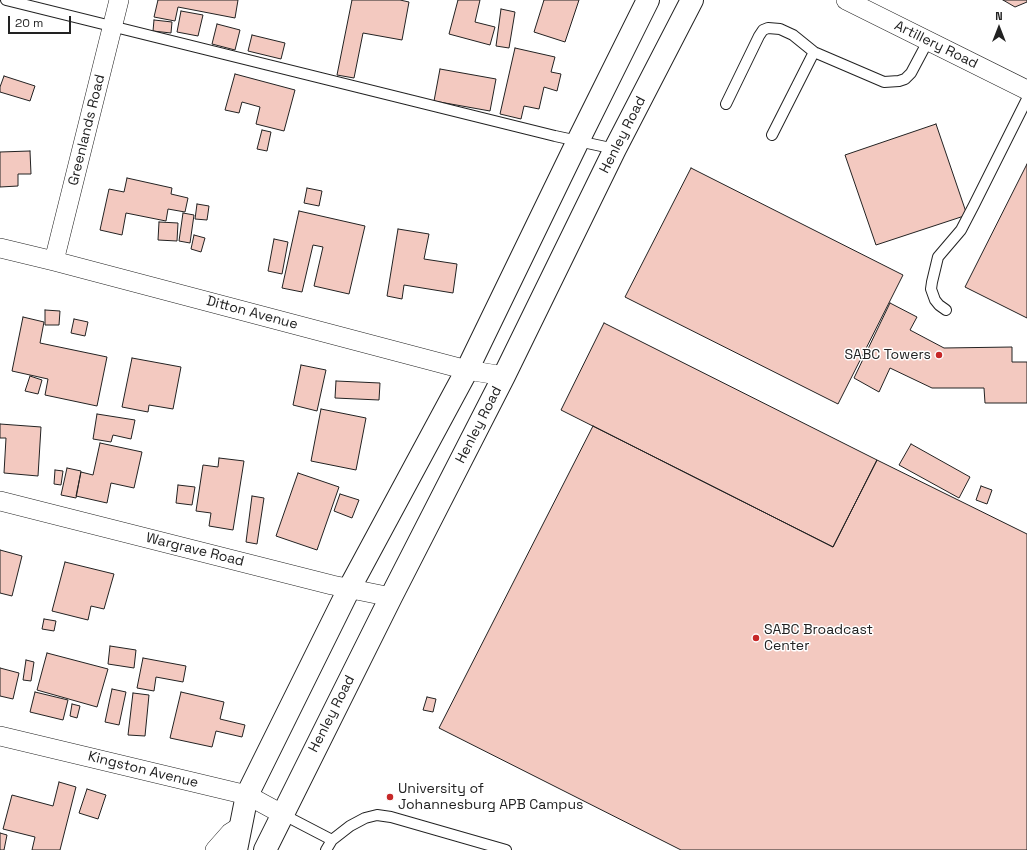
<!DOCTYPE html>
<style>
body{margin:0}
#map{position:relative;width:1027px;height:850px;overflow:hidden;background:#fff;font-family:"Space Grotesk",sans-serif}
canvas{display:block}
.north{position:absolute;left:979px;top:8px;width:40px;height:40px;-webkit-text-stroke:3px #fff;paint-order:stroke;rotate:0deg;font-size:11px;font-weight:700;line-height:16px;text-align:center;color:#222}
.north::after{content:'';display:block;margin:auto;width:14px;height:18px;background:#222;clip-path:polygon(50% 0,100% 100%,50% 72%,0 100%)}
.scale{position:absolute;left:8px;top:16px;width:63px;height:18px;box-sizing:border-box;border:2px solid #222;border-top:0;padding-left:5px;font-size:12px;line-height:14px;white-space:nowrap;color:#222;-webkit-text-stroke:3px #fff;paint-order:stroke}
</style>
<div id="map">
<canvas width="1027" height="850"></canvas>
<div class="north">N</div>
<div class="scale">20 m</div>
</div>
<script>
const c = document.querySelector('canvas').getContext('2d');
c.lineJoin = 'round';
function fillPath(path, color) { c.fillStyle = color; c.fill(path, 'evenodd'); }
const poly = rows => new Path2D(rows.map(r => 'M' + r).join(''));
function stroke(path, color, width, dash) { c.strokeStyle = color; c.lineWidth = width; c.lineCap = dash ? 'butt' : 'round'; c.setLineDash(dash || []); c.stroke(path); }
function label(font, color, halo, rows, align = 'center') {
  c.font = font + ' "Space Grotesk",sans-serif'; c.lineWidth = 3; c.setLineDash([]); c.textBaseline = 'middle'; c.strokeStyle = halo; c.fillStyle = color; for (const [text, x, y, turn = 0] of rows) {
    c.save(); c.translate(x, y); c.rotate((+turn || 0) * Math.PI / 180); c.textAlign = isNaN(turn) ? turn : align; if (halo) c.strokeText(text, 0, 0); c.fillText(text, 0, 0); c.restore();
  }
}
const building = poly([
 [158,0,238,0,235,18,178,7,175,21,154,17,158,0],
 [352,0,400,0,409,2,402,40,363,33,354,78,337,75,352,0],
 [458,0,480,0,475,22,495,27,490,45,449,34,458,0],
 [544,0,579,0,565,42,534,32,544,0],
 [1003,0,1027,0,1027,2,1015,7,1003,0],
 [501,9,515,12,509,48,496,46,501,9],
 [181,11,203,15,198,36,177,32,181,11],
 [154,20,172,22,171,33,153,31,154,20],
 [217,24,240,30,235,50,212,44,217,24],
 [252,35,285,43,281,59,248,51,252,35],
 [515,48,555,57,551,72,561,74,557,91,544,87,539,109,524,106,521,119,500,114,515,48],
 [440,69,496,79,490,111,434,101,440,69],
 [235,74,295,90,284,131,256,124,260,107,242,102,239,113,225,110,235,74],
 [4,76,35,86,30,101,0,92,0,87,4,76],
 [936,124,967,215,876,245,845,155,936,124],
 [262,130,271,132,267,151,257,149,262,130],
 [30,151,31,174,18,174,18,186,0,187,0,152,30,151],
 [1027,164,1027,318,965,287,1027,164],
 [691,168,903,275,838,404,625,297,691,168],
 [127,178,172,188,171,194,188,198,185,212,168,209,166,221,126,213,122,235,100,230,109,189,124,192,127,178],
 [307,188,322,191,319,206,304,203,307,188],
 [197,204,209,206,207,220,195,219,197,204],
 [299,211,365,226,349,294,314,286,323,247,313,245,302,292,282,288,299,211],
 [183,213,194,215,190,243,179,241,183,213],
 [159,222,178,223,177,241,158,240,159,222],
 [398,229,429,234,424,259,457,264,453,293,404,285,402,299,387,296,398,229],
 [194,235,205,238,201,252,191,249,194,235],
 [274,239,288,242,282,274,268,271,274,239],
 [890,303,917,317,910,330,944,348,1012,347,1012,362,1027,362,1027,403,985,403,984,388,932,388,890,368,879,392,854,378,890,303],
 [45,310,60,311,59,325,45,325,45,310],
 [23,317,44,322,40,343,107,357,97,406,45,395,48,379,12,371,23,317],
 [74,319,88,322,85,336,71,333,74,319],
 [604,323,877,460,833,547,561,410,604,323],
 [132,358,181,367,173,409,149,405,148,412,122,407,132,358],
 [301,365,326,370,317,411,293,405,301,365],
 [30,376,42,380,38,394,25,391,30,376],
 [336,381,380,383,379,400,335,398,336,381],
 [321,409,366,418,356,470,311,461,321,409],
 [97,414,135,420,131,439,113,435,111,442,93,439,97,414],
 [0,424,41,427,38,476,4,473,6,438,0,438,0,424],
 [593,426,833,547,877,460,1027,534,1027,850,681,850,439,728,593,426],
 [100,443,142,452,134,488,111,483,107,503,76,496,81,472,93,475,100,443],
 [911,444,970,477,959,498,899,465,911,444],
 [219,458,244,461,233,530,209,526,211,513,196,511,203,465,218,467,219,458],
 [67,468,81,471,76,498,61,495,67,468],
 [55,470,63,471,61,485,54,484,55,470],
 [298,473,339,487,317,550,276,536,298,473],
 [178,485,195,487,192,505,176,503,178,485],
 [981,486,992,490,987,504,976,500,981,486],
 [340,494,359,500,352,518,334,511,340,494],
 [252,496,264,498,257,544,246,542,252,496],
 [0,550,22,556,12,596,0,593,0,550],
 [65,562,114,574,104,609,91,606,88,620,52,611,65,562],
 [44,619,56,621,54,631,42,629,44,619],
 [110,646,136,650,134,668,108,664,110,646],
 [47,653,108,669,97,707,37,690,47,653],
 [143,658,186,666,183,682,156,677,154,691,137,688,143,658],
 [26,660,34,662,31,681,23,680,26,660],
 [0,668,19,673,13,699,0,696,0,668],
 [112,689,126,692,119,725,105,722,112,689],
 [35,692,68,700,63,720,30,712,35,692],
 [181,692,224,702,220,719,245,725,242,737,216,731,212,747,170,738,181,692],
 [133,693,149,695,145,736,128,735,133,693],
 [427,697,436,699,433,712,423,710,427,697],
 [72,704,80,706,77,718,70,716,72,704],
 [59,782,76,787,60,850,32,850,35,837,3,829,12,795,53,806,59,782],
 [87,789,106,795,98,819,79,813,87,789],
 [0,833,7,835,4,850,0,850,0,833]
]);
fillPath(building, '#f3c9c0');
stroke(building, '#222', 1);
const service = poly([
 [6,0,555,136,615,149],
 [726,104,759,36,763,30,768,28,780,29,793,35,814,52,884,82,899,81,905,79,911,73,928,41],
 [772,135,814,52],
 [946,310,939,305,935,300,931,289,932,282,938,257,961,230,974,205,1027,99],
 [282,814,332,840],
 [326,850,332,840,350,826,365,818,377,815,391,817,506,850]
]);
const minor = poly([
 [846,0,1027,90],
 [0,248,54,261,467,370,504,376],
 [54,261,119,0],
 [0,501,332,585,391,597],
 [0,736,247,795,282,814],
 [215,850,230,833,241,826]
]);
const secondary = poly([
 [236,850,247,795,349,589,467,370,578,141,648,0],
 [265,850,391,597,504,376,615,149,692,0]
]);
stroke(service, '#222', 12);
stroke(minor, '#222', 20);
stroke(secondary, '#222', 24);
stroke(service, '#fff', 10);
stroke(minor, '#fff', 19);
stroke(secondary, '#fff', 22);
for (const [x, y, r, color] of [
 [939,355,4,"#c62828"],
 [756,638,4,"#c62828"],
 [390,797,4,"#c62828"]
]) { const dot = new Path2D(); dot.arc(x, y, r, 0, 2 * Math.PI); c.fillStyle = color; c.fill(dot); stroke(dot, '#fff', 1.5); }
label('14px', '#222', '#fff', [
 ["Artillery Road",936,45,26],
 ["Greenlands Road",87,130,-76],
 ["Henley Road",623,135,-63],
 ["Ditton Avenue",252,313,15],
 ["Henley Road",479,425,-63],
 ["Wargrave Road",195,550,14],
 ["Henley Road",332,714,-63],
 ["Kingston Avenue",143,770,14]
]);
label('14px', '#222', '#fff', [
 ["SABC Towers",931,355,"right"],
 ["SABC Broadcast",764,630],
 ["Center",764,646],
 ["University of",398,789],
 ["Johannesburg APB Campus",398,805]
], 'left');
</script>
